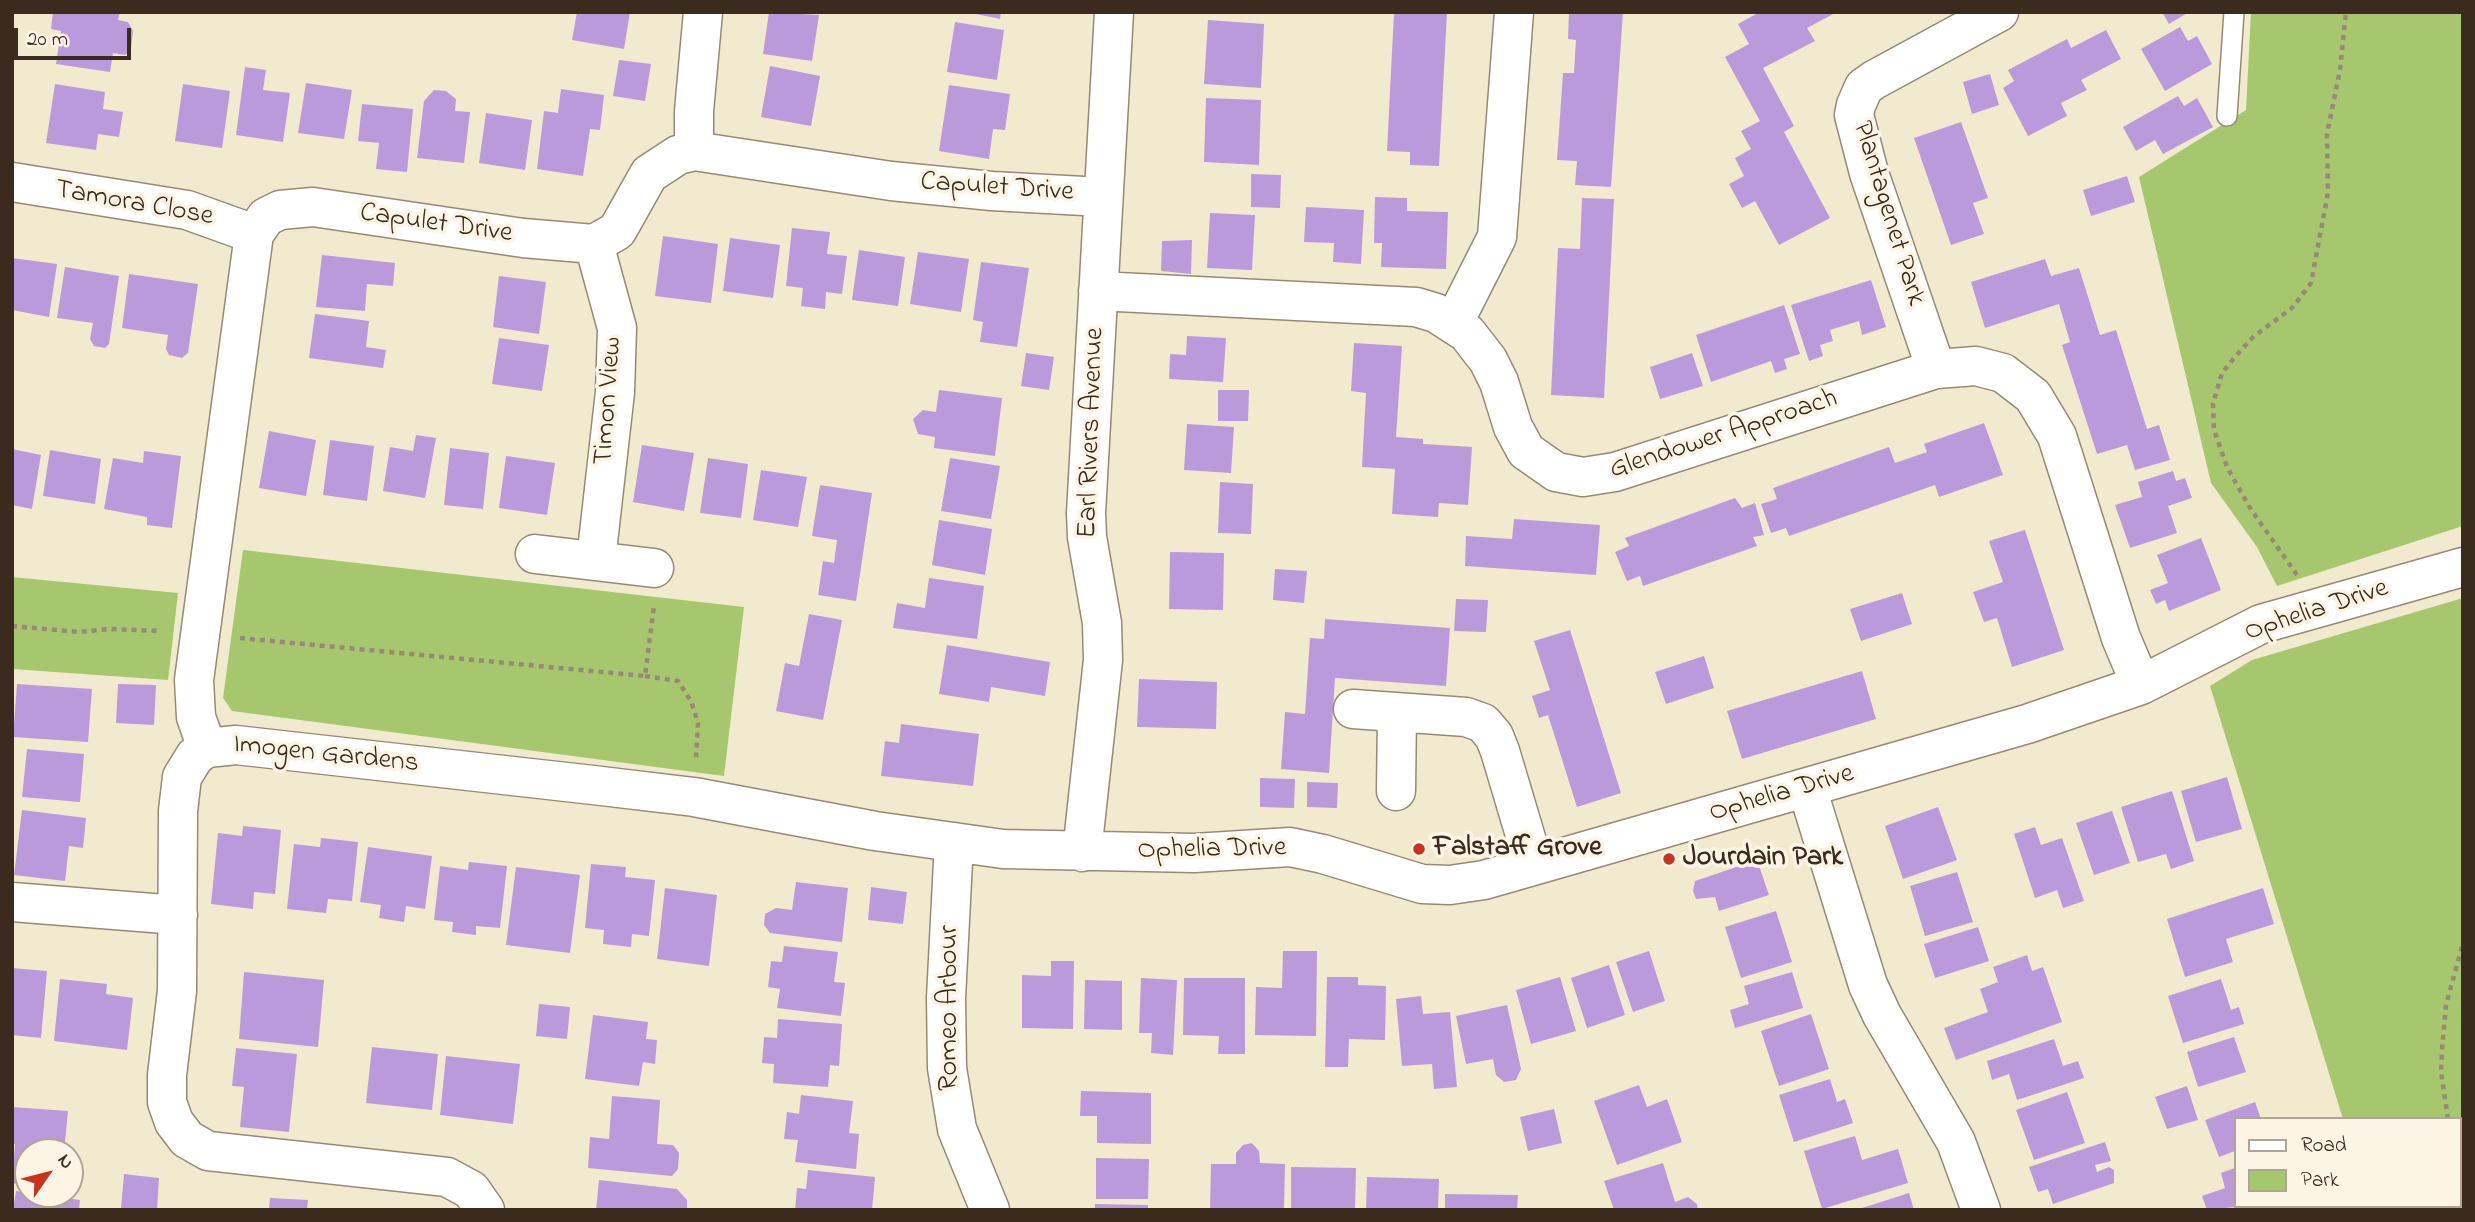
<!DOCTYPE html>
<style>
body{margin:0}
#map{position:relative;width:2475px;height:1222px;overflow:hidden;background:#f2eacf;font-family:"Indie Flower",sans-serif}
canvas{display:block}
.frame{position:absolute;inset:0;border:14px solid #3b2a1e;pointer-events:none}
.legend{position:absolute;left:2234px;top:1117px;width:228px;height:91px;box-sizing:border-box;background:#fcf5e5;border:2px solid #afa495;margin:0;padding:9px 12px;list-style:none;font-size:21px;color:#3b2a1e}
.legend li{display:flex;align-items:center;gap:14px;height:35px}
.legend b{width:35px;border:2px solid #afa495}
.north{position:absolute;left:14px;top:1138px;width:70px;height:70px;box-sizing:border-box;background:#fcf5e5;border:2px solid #afa495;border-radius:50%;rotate:55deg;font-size:19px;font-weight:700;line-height:28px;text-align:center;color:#3b2a1e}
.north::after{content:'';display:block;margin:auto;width:24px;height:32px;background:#c8321e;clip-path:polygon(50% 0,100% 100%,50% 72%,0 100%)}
.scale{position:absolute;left:14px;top:28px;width:117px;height:32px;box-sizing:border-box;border:4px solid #3b2a1e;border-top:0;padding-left:9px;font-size:21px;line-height:24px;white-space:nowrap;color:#3b2a1e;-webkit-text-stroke:5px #fcf5e5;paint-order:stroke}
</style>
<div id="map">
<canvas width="2475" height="1222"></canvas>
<div class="frame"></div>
<ul class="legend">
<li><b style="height:9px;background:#fff"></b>Road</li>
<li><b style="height:19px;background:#a7c76f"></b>Park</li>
</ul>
<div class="north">N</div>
<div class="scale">20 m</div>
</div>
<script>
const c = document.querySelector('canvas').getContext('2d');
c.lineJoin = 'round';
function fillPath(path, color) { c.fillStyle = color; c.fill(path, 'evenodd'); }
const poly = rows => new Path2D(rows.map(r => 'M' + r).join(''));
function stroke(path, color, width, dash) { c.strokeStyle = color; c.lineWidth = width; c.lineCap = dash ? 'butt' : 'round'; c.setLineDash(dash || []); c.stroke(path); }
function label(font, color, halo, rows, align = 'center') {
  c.font = font + ' "Indie Flower",sans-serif'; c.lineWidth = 7; c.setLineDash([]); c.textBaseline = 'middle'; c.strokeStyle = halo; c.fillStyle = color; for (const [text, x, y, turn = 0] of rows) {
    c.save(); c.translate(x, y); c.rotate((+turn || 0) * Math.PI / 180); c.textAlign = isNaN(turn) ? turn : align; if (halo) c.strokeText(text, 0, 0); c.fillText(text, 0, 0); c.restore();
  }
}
fillPath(poly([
 [2251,12,2463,12,2463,526,2277,586,2257,547,2211,483,2139,177,2246,110],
 [243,550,744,607,724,776,232,711,223,698],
 [12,577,178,593,168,680,12,669],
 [2463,598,2463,1210,2371,1210,2370,1206,2459,1206,2459,1119,2343,1119,2210,686,2252,660]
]), '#a7c76f');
fillPath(poly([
 [53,12,120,12,118,20,128,22,133,31,131,49,125,55,113,53,110,72,56,64,61,31,51,29],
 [577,12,630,12,624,49,572,40],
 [769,12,819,15,812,61,763,54],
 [966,12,1001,12,1000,19],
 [1394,12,1447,12,1439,166,1410,165,1410,152,1387,151],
 [1569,12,1623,12,1611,187,1575,185,1577,161,1557,160,1563,73,1574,73,1576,40,1568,39],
 [1760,12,1837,12,1807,28,1815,41,1763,68,1794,126,1784,132,1830,218,1779,245,1755,201,1742,208,1729,184,1744,176,1735,158,1751,149,1741,131,1760,121,1725,57,1749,44,1738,24],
 [2162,12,2189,12,2169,24],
 [1208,20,1264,24,1261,88,1204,84],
 [955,22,1004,30,997,80,947,72],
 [2180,27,2188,41,2197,36,2212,64,2165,91,2141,49],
 [2106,30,2121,59,2081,80,2087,90,2061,103,2067,116,2028,136,2003,88,2014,81,2008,70,2067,39,2071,48],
 [619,60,651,64,645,101,613,96],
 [770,66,820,76,811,126,761,117],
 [245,67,266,70,263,90,290,93,283,142,236,135],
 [1990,74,1999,105,1972,114,1963,82],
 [306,83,352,90,344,139,298,133],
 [55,84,105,92,103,109,123,112,119,137,98,134,96,150,46,143],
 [183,84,230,91,222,148,175,141],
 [949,85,1010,94,1005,130,993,129,989,159,939,151],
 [561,89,604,95,600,130,590,129,583,176,537,169,544,111,558,113],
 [434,90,446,91,456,99,455,111,470,112,464,163,417,158,424,101],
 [2178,96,2184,106,2197,98,2213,127,2163,154,2155,140,2136,151,2123,127],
 [1206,98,1261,100,1259,165,1204,162],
 [362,104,413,109,407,172,376,169,379,143,358,141],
 [486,113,532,120,525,170,479,163],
 [1961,122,1988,198,1973,203,1984,234,1951,245,1914,138],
 [1251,174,1281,175,1280,208,1251,207],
 [2127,176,2135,202,2091,216,2083,190],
 [1375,197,1407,198,1407,211,1448,212,1446,269,1381,267,1382,243,1374,243],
 [1582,198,1614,199,1604,398,1551,395,1558,248,1580,249],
 [1306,207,1364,210,1361,264,1333,262,1334,243,1304,242],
 [1210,213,1255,215,1252,270,1207,268],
 [792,228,830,232,827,254,847,256,842,294,826,292,825,309,801,306,803,288,786,286],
 [663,236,718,244,711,303,655,296],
 [730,238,780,245,773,298,723,291],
 [1192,240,1191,274,1161,271,1162,241],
 [859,250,905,257,898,306,852,300],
 [918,252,969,259,961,312,910,304],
 [322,255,395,263,393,286,367,284,365,311,316,307],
 [12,258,57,264,49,317,12,310],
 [2045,259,2051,276,2079,268,2100,335,2116,330,2147,429,2159,425,2170,460,2135,470,2127,445,2097,454,2062,345,2070,342,2059,304,1985,328,1971,282],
 [981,262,1029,268,1017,347,980,342,983,322,973,320],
 [65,267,119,276,109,344,105,348,94,346,90,339,93,323,57,318],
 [129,274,198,284,188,353,182,358,169,355,166,349,168,335,122,328],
 [499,276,546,282,539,334,493,327],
 [1871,280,1886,327,1862,335,1859,321,1830,330,1833,341,1820,345,1823,356,1809,361,1791,305],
 [1784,305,1800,354,1784,359,1787,369,1775,373,1771,361,1711,382,1696,335],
 [315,314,369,321,366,347,386,350,383,368,309,358],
 [1187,336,1226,338,1223,382,1169,379,1170,354,1186,355],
 [499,338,549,345,542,391,492,384],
 [1354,343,1402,346,1396,437,1423,439,1423,444,1472,447,1468,505,1439,503,1438,517,1392,514,1395,469,1362,467,1366,393,1351,391],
 [1026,353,1054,357,1049,390,1021,386],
 [1692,353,1703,386,1660,399,1650,367],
 [939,390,1002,398,995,456,934,448,935,437,918,434,913,419,923,410,936,412],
 [1218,390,1249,390,1248,421,1218,421],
 [1984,423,2003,475,1939,497,1935,485,1789,536,1786,528,1771,533,1761,504,1777,499,1773,488,1889,447,1895,463,1927,452,1924,444],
 [1187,424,1234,427,1231,473,1184,470],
 [269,431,316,440,306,496,259,488],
 [416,435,436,438,425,498,383,491,390,447,413,451],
 [330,440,374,446,367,501,323,495],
 [642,445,694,453,684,511,633,502],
 [450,448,489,453,483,509,444,505],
 [12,449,41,455,32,509,12,505],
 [50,450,101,459,95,504,43,496],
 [144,451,181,456,172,528,147,525,147,517,104,509,113,458,143,463],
 [506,456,555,463,547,515,499,508],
 [708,458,748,464,741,518,700,513],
 [950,458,1000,466,991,519,941,511],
 [761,470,807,477,798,527,753,520],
 [2173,471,2176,481,2185,478,2192,498,2168,506,2177,533,2130,548,2115,505,2142,497,2138,482],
 [1220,482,1253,484,1251,534,1218,533],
 [820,485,872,493,856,601,818,595,823,561,834,563,837,540,812,536],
 [1735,498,1742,508,1755,503,1764,535,1753,537,1757,546,1643,586,1640,576,1627,581,1615,552,1629,546,1625,538],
 [1514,519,1600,525,1596,575,1465,566,1466,536,1512,539],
 [939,520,992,529,985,575,932,565],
 [2025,530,2064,650,2012,667,1997,618,1984,622,1973,592,2003,582,1989,541],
 [2201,538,2221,590,2169,611,2165,600,2156,604,2150,590,2168,583,2157,555],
 [1170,552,1224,553,1223,610,1169,609],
 [1275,569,1307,571,1304,603,1273,600],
 [929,578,984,586,977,639,893,628,897,603,925,608],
 [1902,593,1912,624,1861,641,1850,609],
 [1456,599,1488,600,1486,632,1454,631],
 [809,614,842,620,823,720,776,711,785,663,799,666],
 [1325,619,1450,628,1446,686,1335,678,1329,773,1281,769,1285,712,1305,714,1310,638,1324,639],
 [1570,630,1621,793,1577,807,1548,715,1539,718,1532,696,1550,690,1534,641],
 [947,645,1050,662,1045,696,991,687,989,702,939,694],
 [1704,656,1714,688,1666,704,1655,672],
 [1862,671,1876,719,1742,759,1727,711],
 [1139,679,1217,682,1216,729,1137,727],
 [17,684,92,689,88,742,13,737],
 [118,684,156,685,154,725,116,723],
 [901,724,979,734,973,786,881,776,885,741,899,743],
 [27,749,84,754,80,802,22,797],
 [2227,777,2242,829,2196,842,2181,791],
 [1260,778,1295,779,1294,808,1260,807],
 [1307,782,1338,783,1337,808,1307,807],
 [2172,791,2194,861,2171,869,2166,854,2138,862,2121,807],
 [1938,807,1957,860,1903,879,1885,826],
 [22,810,86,818,83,848,69,846,65,881,14,875],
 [2112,811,2130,863,2094,875,2076,823],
 [243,826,281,830,275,894,254,892,253,909,211,904,218,833,242,836],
 [2035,827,2041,845,2062,838,2084,901,2063,908,2057,890,2035,898,2014,834],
 [321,838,358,842,352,901,328,899,326,913,287,909,294,844,320,847],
 [368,847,432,856,425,909,406,906,404,922,379,918,381,905,360,902],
 [1757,860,1769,895,1719,911,1715,897,1696,899,1693,891,1695,881],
 [469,862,507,866,500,928,476,926,476,935,452,932,453,922,434,920,440,866,468,870],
 [591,864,626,867,625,877,655,880,649,936,632,934,631,947,603,944,604,930,585,928],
 [516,867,580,875,570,953,506,945],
 [1957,872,1973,922,1925,936,1910,886],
 [796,882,848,888,842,942,770,933,764,925,765,914,776,908,792,910],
 [871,887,907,892,903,924,868,920],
 [665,888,717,895,709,966,657,959],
 [2263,888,2274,924,2226,939,2233,962,2185,977,2167,919],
 [1776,911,1792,962,1741,978,1725,927],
 [1978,927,1989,961,1935,978,1924,944],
 [784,946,838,952,834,982,845,983,841,1016,777,1008,780,989,768,987,771,961,782,962],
 [1283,951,1317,951,1316,1036,1255,1035,1256,987,1282,988],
 [1649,951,1665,1001,1633,1012,1616,962],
 [2027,955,2032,971,2043,967,2062,1022,1956,1060,1944,1028,1988,1012,1980,989,1998,982,1993,967],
 [1051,961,1074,961,1073,1029,1022,1028,1022,975,1051,976],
 [1609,965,1625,1015,1587,1028,1571,978],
 [12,968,47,971,41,1038,12,1035],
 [244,972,324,980,318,1047,239,1039],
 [1792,972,1803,1008,1735,1028,1730,1010,1749,1004,1744,986],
 [1327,977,1358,977,1358,985,1386,986,1385,1040,1349,1039,1348,1067,1325,1067],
 [1560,977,1576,1031,1531,1044,1516,990],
 [1141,978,1177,980,1173,1055,1151,1053,1152,1033,1139,1033],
 [1184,978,1245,978,1245,1054,1218,1054,1219,1036,1183,1035],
 [60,979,107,984,106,994,133,998,127,1050,54,1041],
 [2221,979,2231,1010,2239,1007,2244,1024,2183,1043,2168,996],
 [1085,980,1122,981,1122,1030,1084,1029],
 [1421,996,1423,1014,1450,1012,1457,1087,1434,1089,1432,1064,1402,1066,1396,999],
 [539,1004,570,1007,567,1039,536,1036],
 [1507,1005,1521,1069,1516,1080,1504,1082,1496,1075,1493,1059,1466,1064,1456,1016],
 [1811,1014,1829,1069,1779,1086,1761,1031],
 [593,1015,648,1022,646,1039,657,1040,655,1064,643,1062,639,1086,585,1079],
 [778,1019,842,1024,839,1066,830,1065,828,1087,773,1083,774,1064,762,1063,764,1037,777,1038],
 [2234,1037,2246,1072,2198,1087,2187,1052],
 [2054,1039,2063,1066,2078,1061,2084,1078,2017,1100,2009,1074,1992,1080,1987,1061],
 [372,1047,438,1054,432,1110,366,1103],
 [236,1048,297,1054,289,1132,240,1127,244,1087,232,1086],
 [446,1056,520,1064,513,1124,440,1115],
 [1830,1079,1837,1102,1845,1099,1853,1123,1794,1142,1779,1095],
 [1639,1085,1647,1107,1667,1099,1682,1142,1617,1165,1594,1101],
 [2187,1086,2198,1120,2167,1129,2155,1097],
 [1081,1091,1151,1093,1151,1144,1097,1143,1097,1116,1080,1116],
 [2067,1092,2085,1143,2034,1160,2016,1110],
 [801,1095,853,1101,849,1133,859,1134,856,1169,795,1162,798,1140,784,1139,787,1112,799,1114],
 [612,1096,660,1100,657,1144,673,1145,679,1153,678,1169,672,1176,588,1168,590,1137,609,1139],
 [2255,1102,2261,1119,2235,1119,2235,1151,2219,1157,2205,1120],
 [12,1107,68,1111,64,1152,28,1152,28,1185,12,1183,15,1144,12,1144],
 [1554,1109,1562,1143,1528,1151,1520,1117],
 [1855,1136,1862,1160,1898,1149,1908,1183,1822,1209,1804,1151],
 [2105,1142,2111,1161,2095,1165,2097,1172,2109,1167,2114,1170,2114,1183,2053,1204,2048,1189,2038,1192,2029,1167],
 [1252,1143,1259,1151,1260,1163,1285,1164,1284,1210,1210,1210,1211,1164,1236,1164,1236,1153,1243,1145],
 [1096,1158,1149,1159,1148,1199,1096,1199],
 [1663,1163,1675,1202,1688,1197,1697,1204,1698,1210,1614,1210,1604,1181],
 [1291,1167,1356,1168,1355,1210,1291,1210],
 [2235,1168,2235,1207,2207,1210,2202,1196,2225,1188,2221,1173],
 [808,1170,875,1177,872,1210,795,1210,797,1188,806,1189],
 [124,1174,159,1178,157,1210,121,1208],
 [1367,1177,1439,1179,1438,1210,1366,1210],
 [599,1180,677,1189,687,1200,687,1210,596,1210],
 [16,1191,80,1200,79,1210,13,1210],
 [1909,1193,1914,1210,1859,1210,1859,1209],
 [1445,1194,1518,1195,1517,1210,1445,1210],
 [270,1198,308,1200,307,1210,269,1210],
 [1095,1204,1148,1205,1148,1210,1095,1210]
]), '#bb9adc');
const service = poly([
 [2227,116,2234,12]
]);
const minor = poly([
 [694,151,694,111,703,12],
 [12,182,187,210,254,234],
 [594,244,617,328,615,392,596,560],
 [1098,291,1416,307,1436,313,1467,333,1488,360,1499,382,1513,427,1526,451,1556,472,1583,477,1615,472,1936,369,1976,366,2003,373,2033,396,2057,436,2121,638,2141,685],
 [1454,322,1497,237,1514,12],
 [1936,369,1869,173,1854,115,1856,105,1864,87,1874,80,1999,12],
 [535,554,654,568],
 [1353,709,1466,717,1483,723,1494,736,1500,751,1534,865],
 [207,748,196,717,194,680,254,234,266,217,280,210,313,207,523,238,594,244,617,231,649,174,678,155,694,151,891,181,992,191,1102,197],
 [1807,788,1868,985,1882,1015,1956,1142,1981,1210],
 [1396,791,1397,713],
 [954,842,946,998,947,1068,957,1129,990,1210],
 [1082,852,1103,660,1102,623,1087,537,1086,513,1114,12],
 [12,902,178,915],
 [485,1210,471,1190,447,1177,208,1151,187,1139,174,1122,167,1102,167,1075,177,991,178,811,182,777,195,756,207,748,236,745,593,785,694,797,875,831,1003,849,1194,853,1290,847,1323,854,1422,884,1450,885,1484,880,2027,724,2141,685,2261,624,2463,567]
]);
stroke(service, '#968a76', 22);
stroke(minor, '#968a76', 41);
stroke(poly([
 [2297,575,2250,508,2227,467,2214,430,2213,404,2222,373,2235,357,2253,337,2292,308,2311,283,2328,193,2327,134,2340,70,2346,12],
 [12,626,79,632,110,629,161,631],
 [240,638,645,676,654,606],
 [645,676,678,681,691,701,698,723,696,757],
 [2448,1119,2441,1072,2442,1050,2446,1005,2463,943],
 [2459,1165,2463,1175]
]), '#968a76', 4.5, [5, 5]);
stroke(service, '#fff', 19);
stroke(minor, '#fff', 38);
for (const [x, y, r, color] of [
 [1419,849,7,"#c8321e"],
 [1669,859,7,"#c8321e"]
]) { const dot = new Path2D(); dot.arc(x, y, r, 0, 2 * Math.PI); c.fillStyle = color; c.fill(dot); stroke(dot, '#fcf5e5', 2.5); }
label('28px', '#3b2a1e', '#fcf5e5', [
 ["Capulet Drive",997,189,4],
 ["Tamora Close",134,205,10],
 ["Plantagenet Park",1887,214,73],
 ["Capulet Drive",436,225,8],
 ["Timon View",610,401,-86],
 ["Earl Rivers Avenue",1093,433,-88],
 ["Glendower Approach",1724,436,-18],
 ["Ophelia Drive",2317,612,-18],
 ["Imogen Gardens",326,756,6],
 ["Ophelia Drive",1782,795,-16],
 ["Ophelia Drive",1212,851,-1],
 ["Romeo Arbour",951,1008,-90]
]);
label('bold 28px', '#3b2a1e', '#fcf5e5', [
 ["Falstaff Grove",1433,849],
 ["Jourdain Park",1683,859]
], 'left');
</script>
